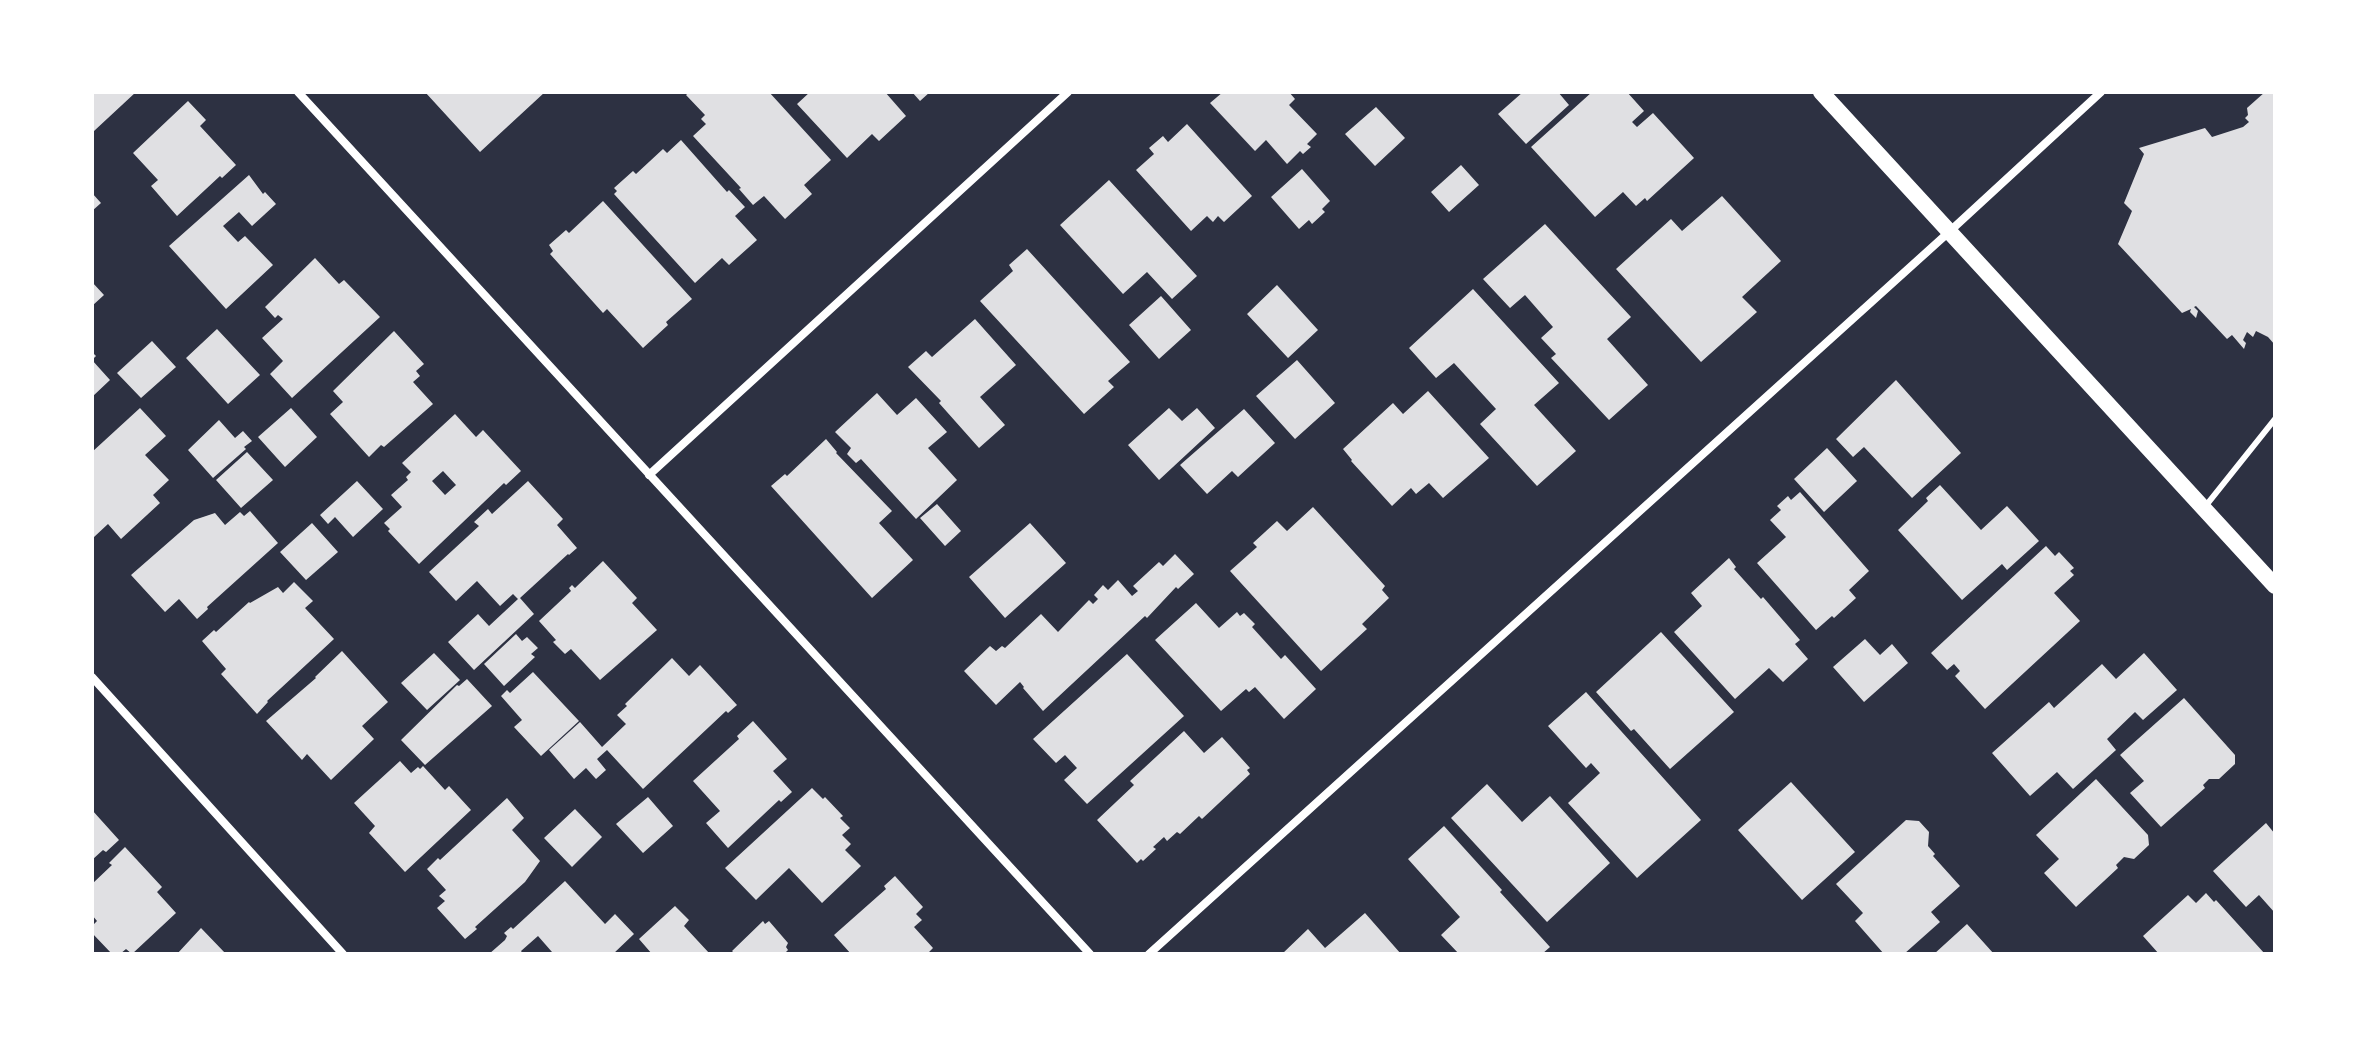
<!DOCTYPE html>
<style>
body{margin:0}
#map{position:relative;width:2367px;height:1046px;overflow:hidden;background:#2d3142;font-family:Raleway,sans-serif}
canvas{display:block}
.frame{position:absolute;inset:0;border:94px solid #fff;pointer-events:none}
</style>
<div id="map">
<canvas width="2367" height="1046"></canvas>
<div class="frame"></div>
</div>
<script>
const c = document.querySelector('canvas').getContext('2d');
c.lineJoin = 'round';
function fillPath(path, color) { c.fillStyle = color; c.fill(path, 'evenodd'); }
const poly = rows => new Path2D(rows.map(r => 'M' + r).join(''));
function stroke(path, color, width, dash) { c.strokeStyle = color; c.lineWidth = width; c.lineCap = dash ? 'butt' : 'round'; c.setLineDash(dash || []); c.stroke(path); }
fillPath(poly([
 [92,92,136,92,94,131,92,129],
 [425,92,545,92,480,152],
 [689,92,769,92,831,160,804,185,812,194,785,219,764,196,753,205,739,189,741,188,693,136,706,124,701,119,705,115,686,95],
 [810,92,885,92,906,116,879,141,872,134,847,158,797,104],
 [912,92,930,92,920,101],
 [1223,92,1289,92,1295,99,1289,105,1317,134,1307,144,1311,147,1303,154,1300,151,1287,164,1266,140,1255,151,1210,103],
 [1523,92,1558,92,1569,105,1526,144,1498,114],
 [1592,92,1627,92,1644,111,1632,122,1637,127,1653,113,1694,158,1647,201,1645,198,1636,206,1623,192,1595,217,1531,147],
 [2265,92,2275,92,2275,345,2268,337,2256,331,2253,337,2247,332,2243,340,2246,343,2244,349,2232,335,2227,339,2196,306,2194,307,2198,311,2196,318,2190,312,2191,309,2182,313,2118,244,2132,211,2124,203,2144,154,2139,148,2205,128,2212,137,2243,127,2249,122,2245,118,2248,115,2247,108],
 [188,101,206,120,200,126,236,165,222,178,220,176,177,216,151,186,158,180,133,153],
 [1376,107,1405,138,1375,166,1345,134],
 [1187,124,1252,196,1224,222,1218,216,1213,222,1207,216,1191,231,1136,170,1154,154,1149,148,1163,136,1168,142],
 [681,140,727,192,729,190,745,207,735,216,757,240,729,265,722,258,695,283,614,194,617,191,614,188,633,171,636,174,663,149,667,153],
 [1461,165,1479,185,1449,212,1431,192],
 [1302,169,1330,201,1322,209,1325,212,1312,224,1309,220,1299,229,1271,197],
 [249,175,263,194,265,192,276,204,252,226,239,212,223,226,238,242,245,236,273,265,226,309,169,246],
 [1109,180,1197,276,1172,299,1147,272,1123,294,1060,225],
 [92,193,101,203,92,211],
 [1722,196,1781,261,1742,297,1757,312,1701,362,1616,269,1671,219,1682,231],
 [603,201,692,299,666,322,668,325,643,348,607,309,603,313,550,254,553,251,549,245,566,230,569,233],
 [1545,224,1631,317,1607,339,1648,385,1609,420,1551,358,1556,354,1541,338,1553,327,1525,295,1510,308,1483,279],
 [1027,249,1130,362,1108,381,1114,387,1084,414,980,301,1013,271,1009,265],
 [315,258,339,284,344,280,380,317,292,398,270,374,283,361,262,338,283,319,278,315,275,318,265,307],
 [92,282,104,295,92,306],
 [1277,285,1318,330,1288,358,1247,314],
 [1473,289,1559,383,1534,405,1576,451,1537,486,1480,424,1496,409,1454,363,1436,378,1409,348],
 [1161,296,1191,330,1159,359,1129,325],
 [975,319,1016,365,980,397,1005,425,979,448,939,403,941,401,908,367,926,351,932,357],
 [217,329,260,375,228,404,186,358],
 [394,331,424,364,416,371,420,376,413,382,433,404,384,447,381,445,369,457,330,414,343,402,333,391],
 [152,341,176,367,141,398,117,373],
 [92,352,96,356,92,360,110,380,92,397],
 [1297,360,1335,403,1295,439,1256,396],
 [1896,380,1961,453,1912,498,1864,447,1853,457,1836,439],
 [1428,391,1489,458,1443,498,1429,483,1416,494,1411,488,1392,506,1351,461,1352,460,1343,449,1393,403,1403,414],
 [877,393,897,415,916,398,947,432,928,448,957,480,916,519,861,459,856,463,847,454,851,448,835,432],
 [140,408,166,436,145,455,169,480,153,495,160,503,121,539,108,524,94,537,92,534,92,452],
 [291,408,317,437,285,467,258,437],
 [1169,408,1182,421,1197,408,1215,428,1159,480,1128,445],
 [1244,409,1275,443,1238,477,1232,471,1207,494,1180,465],
 [455,414,476,437,483,430,521,471,506,485,504,483,419,564,388,531,390,529,384,523,402,507,391,495,408,480,406,477,411,472,402,463],
 [443,471,456,485,445,495,432,481],
 [219,420,235,438,243,431,252,441,244,447,246,449,213,478,188,450],
 [826,439,837,452,836,453,892,511,879,523,913,560,872,598,771,486,785,474,787,476],
 [1827,448,1857,481,1824,512,1794,479],
 [247,452,273,480,241,508,216,480],
 [357,481,383,509,353,537,335,517,328,524,320,515],
 [528,481,563,519,557,525,577,548,569,555,568,554,520,598,534,614,474,670,448,642,478,614,489,626,518,599,513,594,500,606,477,581,456,601,429,572,479,526,474,522,488,509,492,514],
 [1940,485,1981,530,2007,506,2039,541,2007,570,2002,564,1962,600,1898,530,1928,501,1926,498],
 [1800,492,1869,571,1849,590,1856,598,1834,618,1832,616,1816,630,1757,563,1786,537,1770,520,1781,510,1777,506,1788,496,1791,500],
 [937,504,961,531,945,546,920,518],
 [1313,507,1385,586,1382,590,1389,598,1362,624,1367,629,1321,671,1230,571,1257,547,1253,543,1277,521,1287,531],
 [250,511,278,543,207,607,208,609,197,619,179,599,165,612,131,575,194,520,215,513,225,525,240,512,244,516],
 [312,523,338,552,306,580,280,552],
 [1030,523,1066,563,1005,618,969,577],
 [2046,546,2055,556,2059,552,2074,568,2070,571,2074,575,2054,593,2080,621,1985,709,1955,676,1960,671,1954,664,1947,670,1931,653],
 [1175,554,1194,574,1178,589,1176,587,1147,618,1145,616,1043,711,1023,688,1024,687,1020,682,996,705,964,671,990,646,996,651,1002,646,1005,648,1041,614,1058,632,1089,600,1093,604,1098,599,1094,595,1103,585,1108,590,1118,580,1132,596,1138,591,1133,586,1159,562,1163,566],
 [1729,558,1736,567,1734,569,1761,599,1763,597,1800,640,1795,644,1808,659,1783,682,1769,668,1735,699,1674,632,1702,606,1691,593],
 [603,561,637,598,632,603,657,630,600,680,571,649,565,654,553,642,556,640,539,621,571,591,569,588,572,585,575,588],
 [294,582,313,601,305,608,334,639,267,701,268,702,257,714,221,674,226,669,202,641,214,630,216,632,249,602,250,603,278,587,283,593],
 [1196,603,1219,628,1237,612,1240,616,1244,613,1255,624,1252,627,1281,659,1285,655,1316,689,1284,719,1255,687,1249,692,1246,689,1221,711,1155,640],
 [1661,632,1734,712,1670,769,1634,729,1631,731,1596,692],
 [516,634,522,641,527,637,538,648,531,654,535,657,504,686,484,664],
 [1865,639,1880,655,1892,644,1908,663,1864,702,1833,667],
 [342,651,388,702,362,726,374,739,331,780,307,754,302,760,266,721,316,678,315,677],
 [434,653,460,680,427,710,401,683],
 [2144,653,2177,690,2143,720,2135,712,2107,739,2116,750,2073,789,2057,772,2030,796,1992,753,2049,702,2054,708,2102,664,2116,679],
 [1127,654,1184,716,1087,804,1064,780,1077,768,1065,755,1056,763,1033,739],
 [672,658,689,676,700,665,737,705,728,713,726,711,643,789,607,750,597,759,606,770,596,779,586,768,574,779,549,750,580,722,602,747,626,724,617,715,627,706,625,704],
 [533,672,579,721,541,756,514,727,522,720,501,696,507,690,510,693],
 [467,679,492,706,425,765,401,740,457,685,459,686],
 [1586,692,1701,820,1637,878,1568,803,1600,773,1591,763,1586,768,1548,726],
 [2184,698,2235,755,2235,764,2219,779,2209,779,2203,785,2205,788,2161,827,2130,793,2144,781,2120,755],
 [753,721,787,759,773,771,792,792,781,802,779,800,728,848,706,823,720,811,693,781,739,739,737,736],
 [1184,731,1204,753,1222,737,1250,768,1247,770,1250,774,1202,819,1199,816,1180,834,1177,832,1167,841,1164,837,1153,847,1156,849,1143,861,1141,859,1137,863,1097,820,1134,785,1130,781],
 [400,761,411,773,418,767,420,769,423,766,445,790,449,786,471,810,405,872,369,833,375,826,354,803],
 [2096,779,2148,835,2149,845,2134,859,2124,857,2116,865,2118,868,2076,907,2044,873,2059,859,2036,835],
 [1791,782,1855,852,1802,900,1738,830],
 [1487,784,1522,822,1550,796,1610,863,1547,922,1451,818],
 [812,788,823,799,825,797,843,816,840,818,850,828,842,835,851,844,845,850,861,866,822,903,789,868,756,900,725,868],
 [648,797,673,826,643,853,616,824],
 [507,798,524,818,512,830,540,861,525,882,475,927,477,929,465,939,437,908,445,901,439,896,446,890,427,869,438,858,440,860],
 [575,809,602,837,572,867,544,838],
 [92,810,119,840,106,852,103,850,92,860],
 [1906,820,1919,821,1929,832,1928,846,1935,854,1933,856,1960,886,1931,912,1940,922,1904,954,1884,954,1855,921,1863,913,1836,884],
 [2266,823,2275,834,2275,913,2259,895,2246,907,2213,871],
 [1444,826,1502,890,1500,892,1550,947,1542,954,1459,954,1441,935,1460,917,1408,859],
 [125,847,162,887,157,892,176,913,132,954,126,949,120,954,112,954,92,933,92,926,97,921,92,915,92,884,112,865,109,863],
 [895,876,923,907,916,914,922,920,914,927,933,948,927,954,851,954,834,935,886,889,884,886],
 [565,881,605,924,615,914,634,934,613,954,550,954,552,952,538,936,521,951,523,954,489,954,505,940,507,936,504,933,511,927,513,929],
 [2206,893,2214,902,2216,900,2265,954,2159,954,2143,936,2188,895,2196,903],
 [675,906,689,920,684,926,710,954,652,954,639,939],
 [1365,913,1401,954,1282,954,1308,929,1325,948],
 [763,921,765,924,769,921,788,943,786,947,788,950,784,954,735,954,732,951],
 [1967,924,1994,954,1934,954],
 [201,928,226,954,177,954]
]), '#e0e0e3');
stroke(poly([
 [2204,508,2275,419]
]), '#fff', 6);
stroke(poly([
 [298,92,1090,954],
 [649,475,1068,92],
 [92,677,343,954],
 [1149,954,1949,232,2101,92]
]), '#fff', 8);
stroke(poly([
 [1821,92,2275,586]
]), '#fff', 16);
</script>
